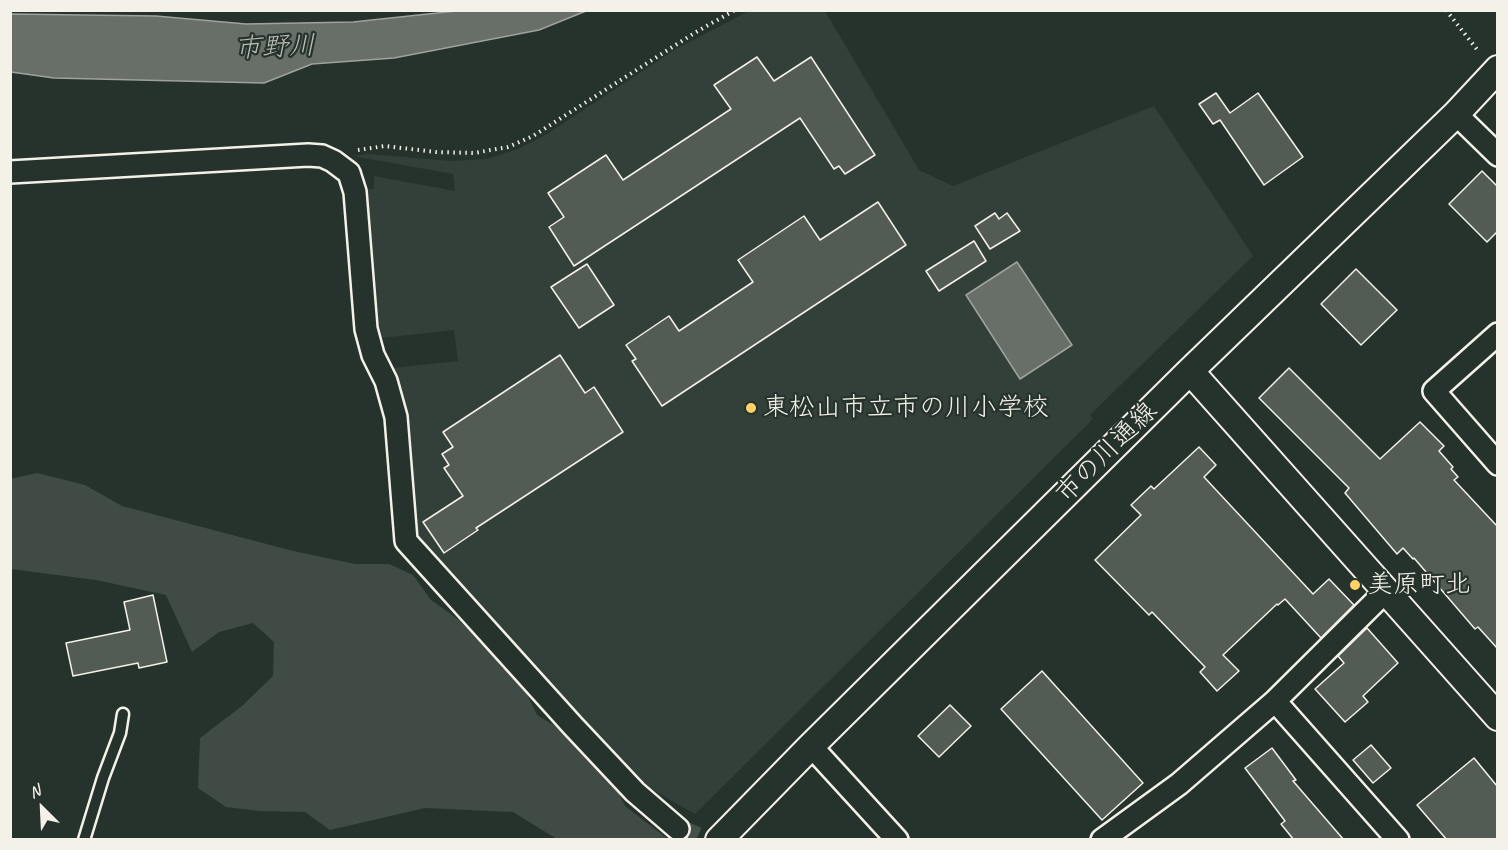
<!DOCTYPE html>
<meta charset="utf-8">
<style>
body{margin:0}
#map{position:relative;width:1508px;height:850px;overflow:hidden;background:#26332d;font-family:Caveat,sans-serif}
canvas{display:block}
.frame{position:absolute;inset:0;border:12px solid #f4f1e8;pointer-events:none}
.north{position:absolute;left:12px;top:778px;width:60px;height:60px;-webkit-text-stroke:4px #26332d;paint-order:stroke;rotate:336deg;font-size:16px;font-weight:700;line-height:24px;text-align:center;color:#f4f1e8}
.north::after{content:'';display:block;margin:auto;width:21px;height:27px;background:#f4f1e8;clip-path:polygon(50% 0,100% 100%,50% 72%,0 100%)}
</style>
<div id="map">
<canvas width="1508" height="850"></canvas>
<div class="frame"></div>
<div class="north">N</div>
</div>
<script>
const c = document.querySelector('canvas').getContext('2d');
c.lineJoin = 'round';
function fillPath(path, color) { c.fillStyle = color; c.fill(path, 'evenodd'); }
const poly = rows => new Path2D(rows.map(r => 'M' + r).join(''));
function stroke(path, color, width, dash) { c.strokeStyle = color; c.lineWidth = width; c.lineCap = dash ? 'butt' : 'round'; c.setLineDash(dash || []); c.stroke(path); }
function label(font, color, halo, rows, align = 'center') {
  c.font = font + ' Caveat,"Klee One",sans-serif'; c.lineWidth = 4.5; c.setLineDash([]); c.textBaseline = 'middle'; c.strokeStyle = halo; c.fillStyle = color; for (const [text, x, y, turn = 0] of rows) {
    c.save(); c.translate(x, y); c.rotate((+turn || 0) * Math.PI / 180); c.textAlign = isNaN(turn) ? turn : align; if (halo) c.strokeText(text, 0, 0); c.fillText(text, 0, 0); c.restore();
  }
}
fillPath(poly([
 [749,11,825,11,919,170,953,186,1154,106,1253,256,1090,415,1093,419,695,814,646,786,420,545,412,529,405,402,392,368,458,361,454,330,381,338,379,332,364,190,374,189,374,176,455,191,453,174,353,156,369,154,451,161,487,159,518,149,547,134,676,49]
]), '#333f39');
fillPath(poly([
 [37,473,85,485,122,506,293,551,355,564,389,564,413,575,431,600,459,620,524,688,537,715,570,735,603,762,625,806,668,839,557,839,513,812,425,808,330,830,305,812,260,811,226,807,198,788,200,738,242,706,273,676,274,642,253,623,219,632,192,652,166,595,96,580,11,569,10,479]
]), '#414b45');
const water = poly([
 [456,11,586,11,539,30,394,58,312,64,264,83,54,78,11,72,11,14,156,16,246,24,353,22,456,11],
 [1017,262,1072,345,1020,379,966,295,1017,262]
]);
fillPath(water, '#676f68');
stroke(water, '#9fa39b', 1.5);
const building = poly([
 [757,57,774,81,811,57,875,155,845,174,839,166,834,169,800,118,574,266,549,227,564,217,548,193,606,155,623,180,731,109,714,85,757,57],
 [1216,93,1230,113,1258,93,1303,157,1264,185,1220,120,1213,124,1199,104,1216,93],
 [1482,171,1497,186,1497,232,1487,242,1449,204,1482,171],
 [878,202,906,245,662,406,632,361,636,359,626,345,669,316,679,331,753,282,738,260,804,216,820,240,878,202],
 [995,213,999,219,1007,213,1020,231,990,249,975,226,995,213],
 [974,241,986,261,939,291,926,271,974,241],
 [587,264,614,305,579,328,551,287,587,264],
 [1356,269,1397,310,1361,345,1321,304,1356,269],
 [560,355,585,393,594,387,623,432,476,528,478,530,444,553,423,522,463,496,444,468,449,465,442,454,453,447,443,432,560,355],
 [1289,368,1380,459,1420,422,1444,446,1439,451,1453,467,1451,469,1458,477,1454,480,1497,526,1497,648,1478,627,1475,629,1414,558,1413,559,1403,548,1397,554,1345,493,1349,488,1259,398,1289,368],
 [1199,447,1216,465,1204,477,1313,594,1329,579,1354,605,1321,638,1285,599,1278,605,1277,604,1223,655,1239,671,1217,691,1200,672,1205,667,1152,612,1149,615,1095,560,1141,515,1131,505,1151,486,1154,489,1199,447],
 [153,595,167,662,139,668,138,663,73,676,66,643,130,630,124,602,153,595],
 [1367,628,1398,663,1363,696,1368,702,1345,722,1315,689,1344,663,1338,656,1367,628],
 [1042,671,1143,783,1102,820,1001,709,1042,671],
 [950,705,971,726,939,757,918,736,950,705],
 [1371,745,1391,768,1373,783,1353,760,1371,745],
 [1272,748,1296,780,1293,781,1344,840,1294,840,1281,824,1285,821,1245,768,1272,748],
 [1474,758,1497,786,1497,840,1447,840,1417,805,1474,758]
]);
fillPath(building, '#525c55');
stroke(building, '#f4f1e8', 1.5);
stroke(poly([
 [678,829,703,840]
]), '#455049', 21, [21, 10]);
const service = poly([
 [84,840,103,778,120,733,123,714]
]);
const minor = poly([
 [1456,114,1498,155],
 [10,172,308,155,322,156,333,161,349,173,355,192,366,329,373,355,386,381,396,417,406,541,573,726,635,792,678,829],
 [1498,334,1434,391,1498,464],
 [1275,701,1398,840],
 [811,746,897,840],
 [1102,840,1179,784,1275,701,1386,591]
]);
const tertiary = poly([
 [1190,371,1498,717],
 [719,840,811,746,1190,371,1456,114,1498,69]
]);
stroke(service, '#f4f1e8', 15);
stroke(minor, '#f4f1e8', 26);
stroke(tertiary, '#f4f1e8', 30);
stroke(poly([
 [1446,10,1479,52],
 [358,150,385,146,436,152,474,153,508,147,533,136,696,32,735,10]
]), '#f4f1e8', 4, [1.5, 4.5]);
stroke(service, '#26332d', 10);
stroke(minor, '#26332d', 21);
stroke(tertiary, '#26332d', 26);
for (const [x, y, r, color] of [
 [751,408,6,"#ffd166"],
 [1355,585,6,"#ffd166"]
]) { const dot = new Path2D(); dot.arc(x, y, r, 0, 2 * Math.PI); c.fillStyle = color; c.fill(dot); stroke(dot, '#26332d', 2); }
label('26px', '#f4f1e8', '#26332d', [
 ["東松山市立市の川小学校",763,408],
 ["美原町北",1367,585]
], 'left');
label('26px', '#f4f1e8', '#26332d', [
 ["市の川通線",1107,453,-45]
]);
label('italic 27px', '#bcbdb5', '#26332d', [
 ["市野川",275,48,-2]
]);
</script>
